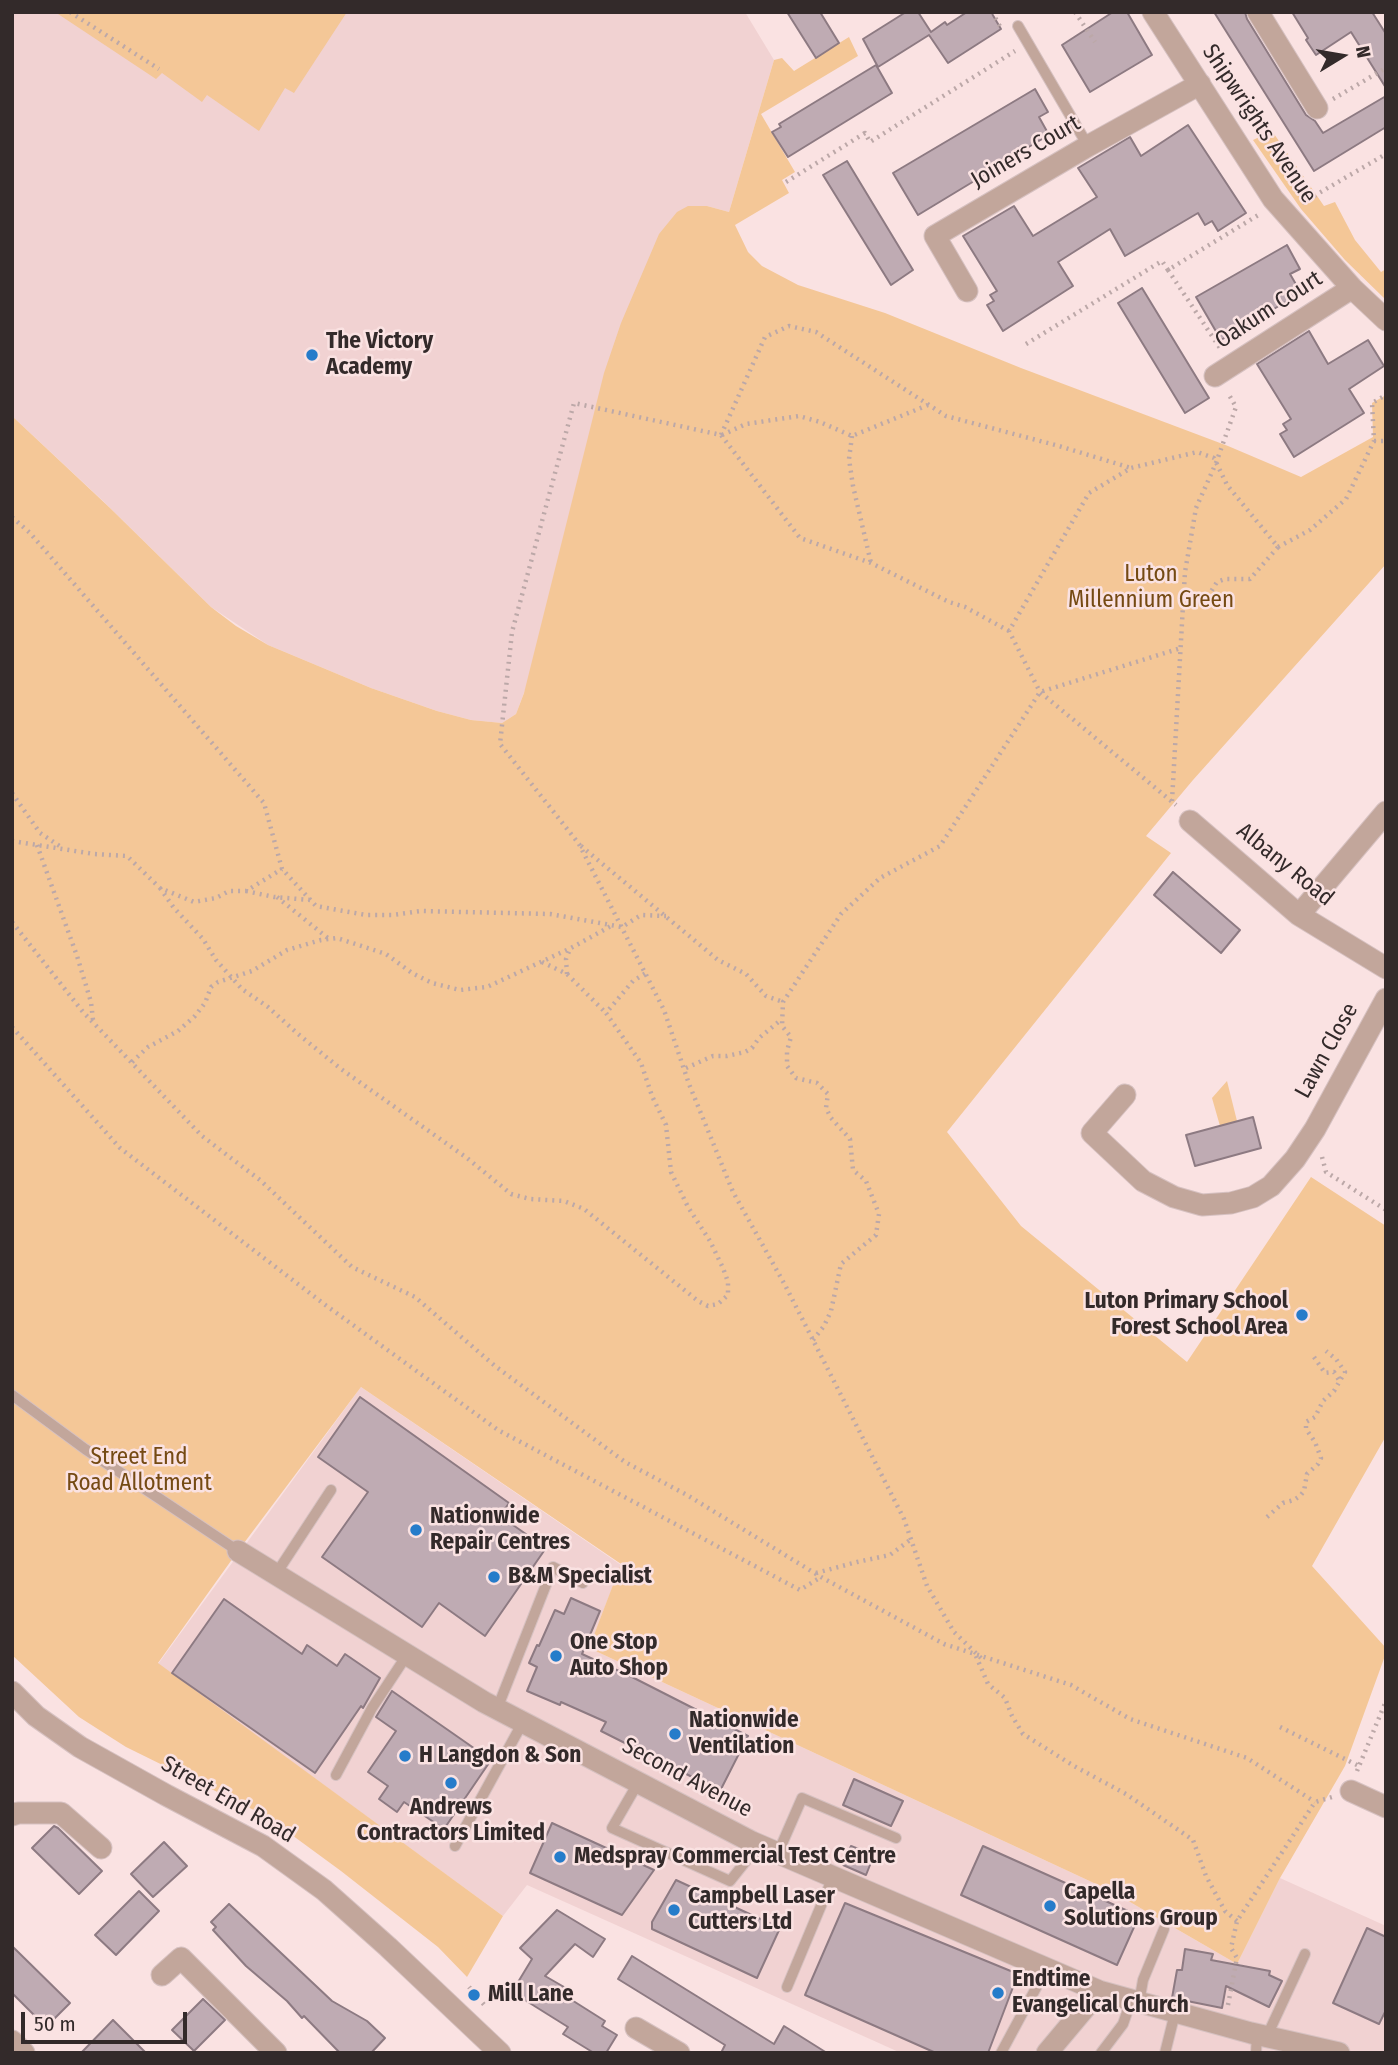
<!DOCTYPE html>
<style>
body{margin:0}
#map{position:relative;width:1398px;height:2065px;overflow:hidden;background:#fae2e2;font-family:"Fira Sans Condensed",sans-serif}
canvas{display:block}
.frame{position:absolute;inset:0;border:14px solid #332a2a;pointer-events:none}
.north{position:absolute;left:1307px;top:21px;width:70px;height:70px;-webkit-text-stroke:5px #fae2e2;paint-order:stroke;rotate:79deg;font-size:19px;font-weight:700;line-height:28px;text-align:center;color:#332a2a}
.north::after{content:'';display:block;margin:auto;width:24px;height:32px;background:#332a2a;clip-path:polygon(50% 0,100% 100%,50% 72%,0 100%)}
.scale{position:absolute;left:21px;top:2012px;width:166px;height:32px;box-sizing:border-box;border:4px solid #332a2a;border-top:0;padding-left:9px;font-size:21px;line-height:24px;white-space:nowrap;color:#332a2a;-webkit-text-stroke:5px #fae2e2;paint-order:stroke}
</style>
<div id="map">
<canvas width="1398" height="2065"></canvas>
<div class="frame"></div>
<div class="north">N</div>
<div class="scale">50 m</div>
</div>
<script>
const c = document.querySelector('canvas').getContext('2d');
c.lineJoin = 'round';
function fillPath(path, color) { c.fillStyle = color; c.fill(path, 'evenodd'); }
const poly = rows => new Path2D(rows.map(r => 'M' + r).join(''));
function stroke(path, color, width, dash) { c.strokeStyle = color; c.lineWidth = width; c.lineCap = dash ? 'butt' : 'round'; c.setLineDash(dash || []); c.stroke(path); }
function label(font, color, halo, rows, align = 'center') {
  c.font = font + ' "Fira Sans Condensed",sans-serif'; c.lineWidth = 5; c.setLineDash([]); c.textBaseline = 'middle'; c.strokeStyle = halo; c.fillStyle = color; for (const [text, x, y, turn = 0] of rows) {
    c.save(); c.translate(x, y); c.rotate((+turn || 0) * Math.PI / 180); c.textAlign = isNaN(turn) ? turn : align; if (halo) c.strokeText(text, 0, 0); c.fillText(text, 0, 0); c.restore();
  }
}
fillPath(poly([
 [12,12,745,12,774,60,729,212,707,206,516,714,502,723,471,720,437,711,371,688,268,645,211,607,102,500,12,416],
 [361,1387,621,1565,589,1648,1111,1891,1237,1964,1280,1878,1386,1926,1386,2053,901,2053,527,1885,503,1916,158,1664]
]), '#f1d2d2');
fillPath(poly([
 [55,12,347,12,294,93,285,88,259,131,207,95,202,102,162,73,156,79],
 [849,37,858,56,761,114,795,172,782,180,789,193,735,225,748,252,762,266,798,285,885,313,1021,368,1228,446,1301,477,1373,437,1372,403,1386,395,1386,564,1193,780,1146,836,1171,853,947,1132,1021,1226,1187,1362,1311,1177,1386,1226,1386,1436,1312,1566,1386,1648,1386,1653,1345,1766,1280,1878,1237,1964,1111,1891,589,1648,621,1564,361,1387,238,1551,158,1663,503,1916,467,1977,438,1947,341,1871,266,1816,126,1747,79,1717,12,1655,12,416,109,507,211,607,236,626,268,645,371,688,437,711,471,720,502,723,516,714,524,693,604,373,621,323,659,234,677,212,688,206,707,206,729,212,774,60,782,58,794,71],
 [1272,131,1324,206,1335,202,1355,240,1381,272,1386,269,1386,300,1345,260,1301,209,1253,140],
 [1227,1081,1237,1121,1220,1126,1212,1098]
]), '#f4c797');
const building = poly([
 [787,12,820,12,839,43,816,58,787,12],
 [906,12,918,12,931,32,945,22,947,25,967,12,991,12,1001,29,948,63,929,35,878,67,863,39,906,12],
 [1113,12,1127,12,1152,55,1090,92,1062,45,1113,12],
 [1214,12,1245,12,1247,19,1306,115,1315,121,1323,133,1386,96,1386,127,1314,171,1214,12],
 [1292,12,1372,12,1386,34,1386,88,1351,32,1316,55,1306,40,1308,38,1292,12],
 [876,65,892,93,788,157,772,132,781,127,779,124,876,65],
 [1035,89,1048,112,1039,117,1049,135,998,165,999,166,918,215,893,173,1035,89],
 [1188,125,1246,213,1218,231,1212,221,1205,225,1198,213,1125,256,1110,229,1058,262,1073,286,1003,331,987,305,994,301,990,295,997,291,963,236,1014,206,1033,236,1097,197,1078,168,1130,137,1141,156,1188,125],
 [847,161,913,270,891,285,823,175,847,161],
 [1287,245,1300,269,1290,274,1301,293,1221,340,1196,297,1287,245],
 [1142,288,1209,398,1185,413,1118,303,1142,288],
 [1309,331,1328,364,1368,340,1384,366,1349,389,1364,413,1294,457,1280,434,1287,430,1283,424,1291,419,1257,364,1309,331],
 [1173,872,1240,930,1221,953,1154,895,1173,872],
 [1253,1117,1261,1148,1195,1166,1186,1135,1253,1117],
 [360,1397,509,1503,500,1516,546,1548,485,1636,439,1603,422,1627,322,1557,368,1492,318,1457,360,1397],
 [571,1598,600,1611,582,1654,632,1677,748,1736,720,1791,601,1731,606,1722,561,1702,560,1705,527,1691,537,1667,529,1663,537,1645,539,1646,555,1610,564,1614,571,1598],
 [224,1599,302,1654,307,1645,337,1666,345,1654,380,1678,363,1708,361,1706,315,1773,172,1673,224,1599],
 [392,1691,491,1760,444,1829,404,1802,397,1812,379,1799,388,1786,368,1772,396,1731,376,1717,392,1691],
 [854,1779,903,1801,891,1826,843,1805,854,1779],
 [552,1823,654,1870,622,1915,530,1873,552,1823],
 [54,1826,58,1828,102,1871,79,1894,32,1848,54,1826],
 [164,1842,187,1866,153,1897,131,1874,164,1842],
 [851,1846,874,1855,866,1875,843,1865,851,1846],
 [983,1846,1139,1916,1117,1965,961,1895,983,1846],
 [676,1880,780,1928,757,1978,652,1929,652,1922,676,1880],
 [139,1891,159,1911,116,1955,95,1935,139,1891],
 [845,1903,1018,1974,988,2053,936,2053,805,1995,845,1903],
 [229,1904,332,2001,367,2021,385,2038,371,2053,340,2053,304,2016,302,2018,287,2001,246,1966,213,1930,216,1927,211,1922,229,1904],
 [557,1910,605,1939,593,1957,575,1944,545,1976,571,1991,567,1997,605,2021,602,2026,617,2035,606,2053,594,2053,563,2034,568,2027,512,1992,532,1959,520,1948,557,1910],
 [1367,1928,1386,1937,1386,2010,1379,2024,1333,2003,1367,1928],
 [12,1946,70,2003,46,2027,12,1993,12,1946],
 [1185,1949,1213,1954,1211,1960,1270,1971,1269,1975,1282,1981,1269,2007,1226,1986,1222,2008,1172,1998,1177,1970,1182,1970,1185,1949],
 [632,1956,774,2044,784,2026,827,2053,721,2053,725,2045,618,1979,632,1956],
 [203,1999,225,2020,194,2051,172,2030,203,1999],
 [113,2020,146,2053,81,2053,113,2020]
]);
fillPath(building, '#bfabb3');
stroke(building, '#8d7a82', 2);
const service = poly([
 [1018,26,1088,146],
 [12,1395,85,1449,238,1551],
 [276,1574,331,1490],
 [497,1709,553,1567,583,1583],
 [336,1775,372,1708,407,1655],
 [638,1783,612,1828,730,1881,746,1861,752,1842],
 [455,1846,523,1722],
 [778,1853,802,1798,896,1838],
 [787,1987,833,1877],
 [1139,2003,1143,1980,1164,1929],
 [1267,2036,1305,1954],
 [1001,2053,1036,1988,1045,1968],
 [1101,2053,1123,2024,1131,2001],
 [1165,2053,1175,2013],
 [1256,2053,1257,2034]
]);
const minor = poly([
 [1153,12,1273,199,1352,288,1386,320],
 [1258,12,1317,108],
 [967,291,935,236,1088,146,1200,84],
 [1215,376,1352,288],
 [1190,821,1299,915,1386,968],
 [1299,915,1386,812],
 [1125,1095,1092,1133,1143,1181,1174,1197,1202,1205,1231,1203,1253,1197,1271,1186,1295,1159,1315,1129,1386,999],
 [238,1551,484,1702,752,1842,1099,1991,1251,2033,1339,2053],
 [1351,1791,1386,1807],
 [12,1815,18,1813,61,1813,101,1848],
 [162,1975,181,1958,276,2053],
 [636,2028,679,2053],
 [12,2041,24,2053],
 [1047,2053,1099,1991]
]);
const tertiary = poly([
 [12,1692,36,1716,80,1747,166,1795,263,1846,324,1890,388,1947,500,2053]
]);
stroke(service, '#d6c1c1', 12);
stroke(minor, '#d6c1c1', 23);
stroke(tertiary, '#d6c1c1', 23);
stroke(poly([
 [70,12,159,69],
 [992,12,1002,30],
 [1075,12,1095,42],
 [1333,99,1386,68],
 [786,182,865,133,870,142,1015,51],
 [1302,203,1386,154],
 [1168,270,1220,348],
 [1026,344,1162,261,1168,270,1260,214],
 [721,435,765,337,789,326,816,332,946,416,1059,446,1131,468],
 [722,435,746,424,799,416,820,422,852,436,928,405],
 [852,436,849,459,853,486,871,563],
 [1374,441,1386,441],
 [12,517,30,533,264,803,282,869,316,906,366,915,392,915,421,911,550,914,622,927,641,915,666,916],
 [1278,547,1310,530,1346,499,1374,441,1372,403,1386,395],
 [1183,605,1185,572,1196,508,1216,463,1236,407,1228,393],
 [12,793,40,833,61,847],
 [1172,801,1183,605,1205,601,1217,582,1225,579,1250,579,1278,547,1227,485,1214,458,1197,452,1131,468,1089,493,1009,631,1040,692,1176,805],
 [12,841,94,854,127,856,160,888,194,902,216,898,229,891,246,891,282,869],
 [37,845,77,956,91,1002,93,1020],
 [581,846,718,960,746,974,766,996,783,1002],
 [160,888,174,908,203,939,216,960,242,989,268,1007,298,1034,341,1069,467,1158,511,1194,530,1199,564,1201,584,1209,698,1301,708,1306,718,1304,728,1295,728,1282,723,1268,710,1241,688,1207,671,1172,666,1125,652,1096,641,1063,606,1013,633,981,646,973],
 [246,891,274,897,310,900],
 [277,897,329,939],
 [12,922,83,1012,202,1136,260,1180,352,1267,415,1297,495,1366,625,1462,687,1495,821,1577,944,1644,1071,1685,1130,1719,1247,1758,1315,1802],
 [542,962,567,974,606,1013],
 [567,974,566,959,570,949],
 [12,1027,120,1148,324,1304,498,1430,800,1590,821,1577],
 [132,1062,148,1047,178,1031,195,1016,205,1003,211,987,218,982,252,971,287,950,321,940,337,938,386,954,412,973,432,983,460,990,487,987,571,948,611,926],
 [686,1068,713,1056,727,1056,745,1052,752,1048,759,1038,782,1019],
 [1322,1157,1326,1172,1386,1210],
 [813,1340,824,1326,831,1311,841,1264,876,1235,879,1214,866,1181,853,1170,850,1139,831,1118,826,1108,828,1094,817,1083,796,1078,787,1066,787,1051,791,1037,782,1026,783,1002,841,914,880,878,940,846,1040,692,1181,648],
 [1314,1357,1325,1373,1334,1372,1339,1380],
 [1267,1517,1283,1503,1294,1500,1300,1496,1304,1491,1307,1474,1318,1464,1321,1458,1315,1442,1306,1429,1306,1422,1315,1417,1323,1401,1334,1391,1345,1372,1336,1359,1326,1351],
 [816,1573,857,1562,890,1555,910,1540],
 [976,1656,988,1684,1005,1698,1012,1716,1023,1734,1074,1766,1126,1794,1193,1840,1206,1876,1225,1911,1237,1921],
 [981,1658,954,1632,927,1586,904,1519,785,1285,733,1192,689,1084,664,1010,579,844,500,744,512,632,574,403,721,435,800,538,871,563,949,602,965,607,1009,631],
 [1280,1727,1359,1766],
 [1357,1771,1386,1701],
 [469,1987,486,2007],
 [1228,2005,1237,1958,1231,1948,1237,1921,1315,1802,1332,1797]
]), '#bca8a8', 4.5, [2, 5]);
stroke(service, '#c2a69b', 10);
stroke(minor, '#c2a69b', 21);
stroke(tertiary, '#c2a69b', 21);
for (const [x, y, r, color] of [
 [312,355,7,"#267cca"],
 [1302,1315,7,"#267cca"],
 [416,1530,7,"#267cca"],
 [494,1577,7,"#267cca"],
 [556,1656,7,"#267cca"],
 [675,1734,7,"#267cca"],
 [405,1756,7,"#267cca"],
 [451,1783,7,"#267cca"],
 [560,1857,7,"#267cca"],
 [1050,1906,7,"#267cca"],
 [674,1910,7,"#267cca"],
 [998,1993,7,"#267cca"],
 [474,1995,7,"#267cca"]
]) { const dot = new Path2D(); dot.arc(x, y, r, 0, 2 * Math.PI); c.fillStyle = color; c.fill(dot); stroke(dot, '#fae2e2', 2.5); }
label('23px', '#332a2a', '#fae2e2', [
 ["Shipwrights Avenue",1259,124,56],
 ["Joiners Court",1026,152,-30],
 ["Oakum Court",1269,310,-33],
 ["Albany Road",1285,865,39],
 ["Lawn Close",1327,1051,-61],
 ["Second Avenue",687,1778,28],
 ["Street End Road",228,1800,30]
]);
label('bold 23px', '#332a2a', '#fae2e2', [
 ["The Victory",326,342],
 ["Academy",326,368],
 ["Luton Primary School",1288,1302,"right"],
 ["Forest School Area",1288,1328,"right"],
 ["Nationwide",430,1517],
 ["Repair Centres",430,1543],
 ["B&M Specialist",508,1577],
 ["One Stop",570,1643],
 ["Auto Shop",570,1669],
 ["Nationwide",689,1721],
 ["Ventilation",689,1747],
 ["H Langdon & Son",419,1756],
 ["Andrews",451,1808,"center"],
 ["Contractors Limited",451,1834,"center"],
 ["Medspray Commercial Test Centre",574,1857],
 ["Capella",1064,1893],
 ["Solutions Group",1064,1919],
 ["Campbell Laser",688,1897],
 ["Cutters Ltd",688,1923],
 ["Endtime",1012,1980],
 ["Evangelical Church",1012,2006],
 ["Mill Lane",488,1995]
], 'left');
label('23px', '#754a13', '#fae2e2', [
 ["Luton",1151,575],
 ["Millennium Green",1151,601],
 ["Street End",139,1458],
 ["Road Allotment",139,1484]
]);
</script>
